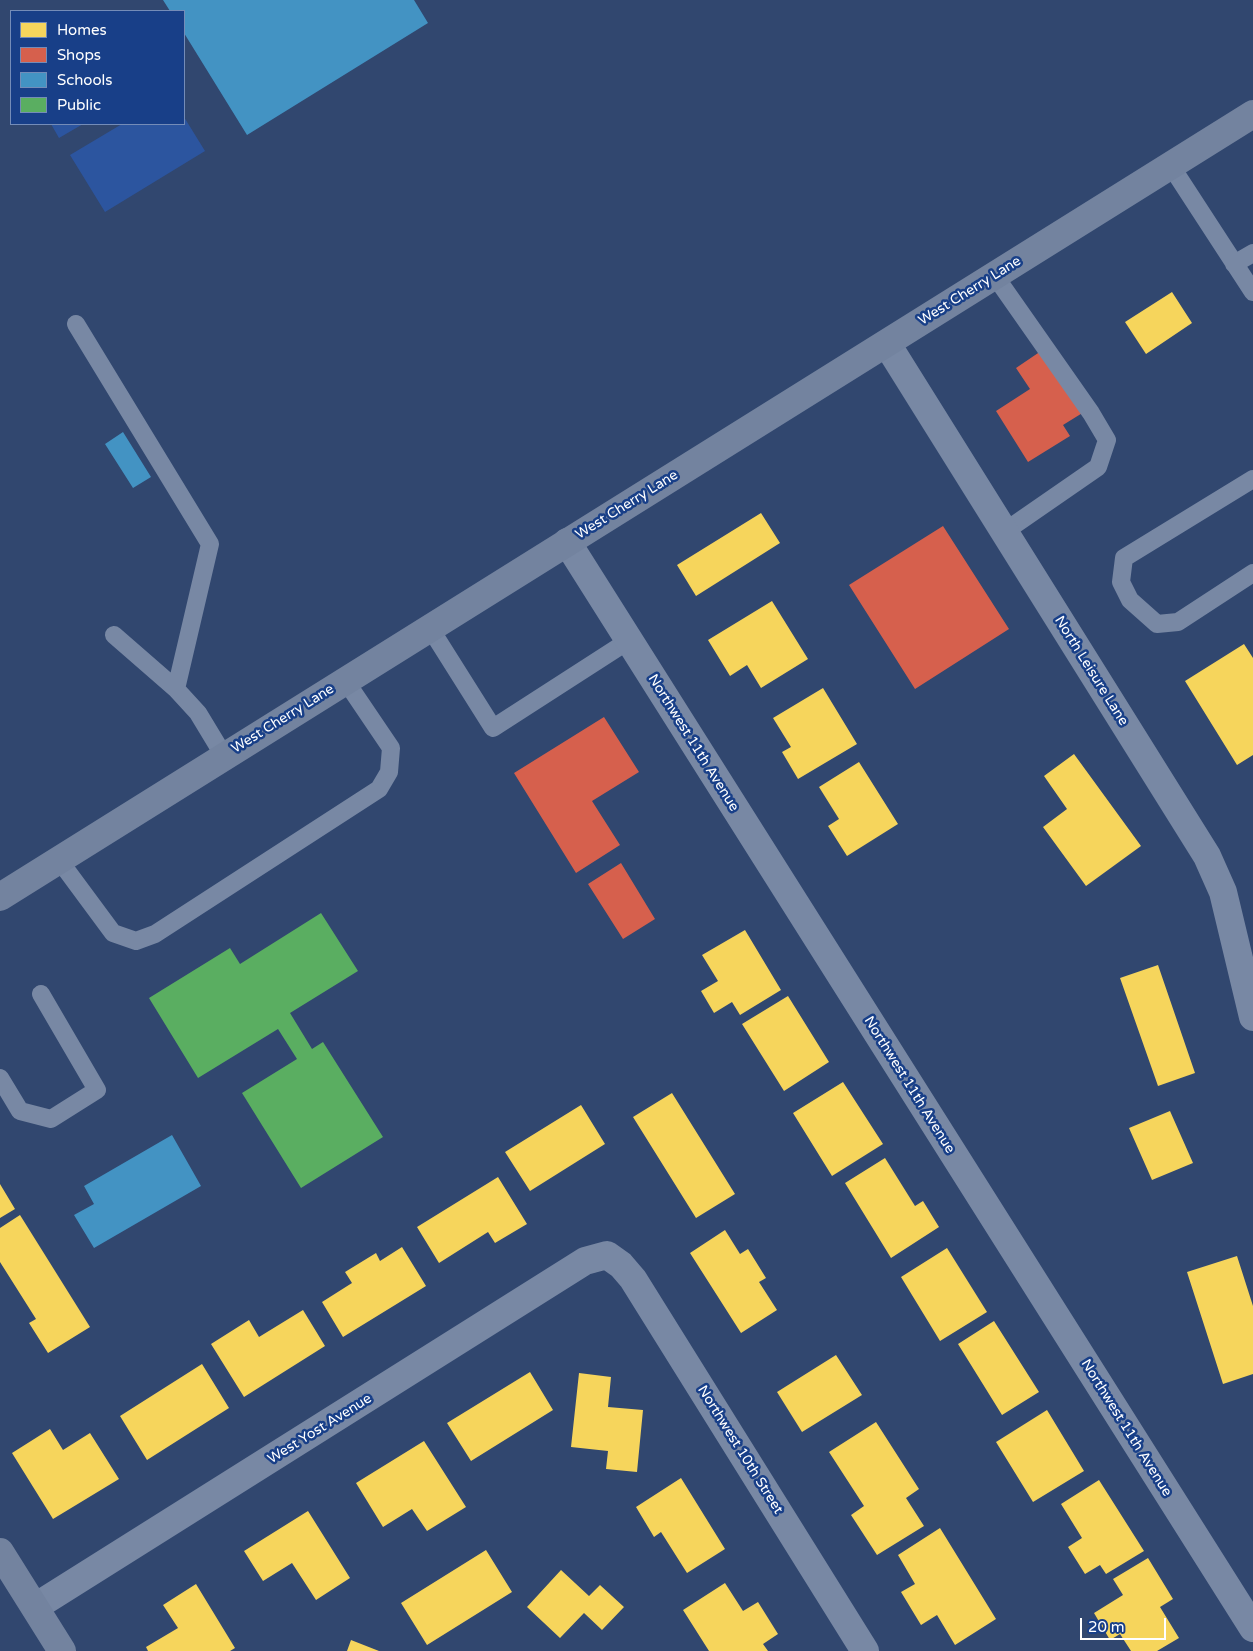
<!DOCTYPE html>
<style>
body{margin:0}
#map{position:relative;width:1253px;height:1651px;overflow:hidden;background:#31476f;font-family:"Varela Round",sans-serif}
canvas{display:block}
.legend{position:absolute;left:10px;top:10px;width:175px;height:115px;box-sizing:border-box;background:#183f88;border:1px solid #748cb8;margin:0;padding:6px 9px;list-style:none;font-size:15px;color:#fff}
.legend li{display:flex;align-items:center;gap:10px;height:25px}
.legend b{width:25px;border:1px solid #748cb8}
.scale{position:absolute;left:1080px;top:1618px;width:86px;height:22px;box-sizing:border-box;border:2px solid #fff;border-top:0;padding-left:6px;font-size:15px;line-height:18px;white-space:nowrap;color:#fff;-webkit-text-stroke:4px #183f88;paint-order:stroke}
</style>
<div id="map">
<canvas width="1253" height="1651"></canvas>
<ul class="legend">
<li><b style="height:14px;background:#f6d55c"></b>Homes</li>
<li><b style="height:14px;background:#d6604d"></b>Shops</li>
<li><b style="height:14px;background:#4393c3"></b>Schools</li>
<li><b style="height:14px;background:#5aae61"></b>Public</li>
</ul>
<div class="scale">20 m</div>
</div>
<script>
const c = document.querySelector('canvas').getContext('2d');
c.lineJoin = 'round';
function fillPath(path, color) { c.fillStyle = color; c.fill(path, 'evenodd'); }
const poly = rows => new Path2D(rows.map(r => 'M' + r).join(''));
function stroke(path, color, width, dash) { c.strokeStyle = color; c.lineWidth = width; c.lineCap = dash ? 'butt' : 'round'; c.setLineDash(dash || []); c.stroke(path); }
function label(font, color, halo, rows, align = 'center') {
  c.font = font + ' "Varela Round",sans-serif'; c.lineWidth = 5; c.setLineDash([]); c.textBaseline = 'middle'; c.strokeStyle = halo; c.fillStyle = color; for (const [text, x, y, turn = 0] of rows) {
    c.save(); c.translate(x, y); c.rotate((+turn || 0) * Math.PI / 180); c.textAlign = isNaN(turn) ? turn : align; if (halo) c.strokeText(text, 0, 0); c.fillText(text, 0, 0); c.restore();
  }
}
fillPath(poly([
 [184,117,205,151,105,212,70,155,122,124,184,124],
 [51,124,83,124,59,138]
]), '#2c559f');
fillPath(poly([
 [1172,292,1192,323,1146,354,1125,322],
 [761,513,780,543,696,596,677,565],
 [772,601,808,659,761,688,747,665,730,676,708,640],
 [1244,644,1253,658,1253,755,1237,765,1185,681],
 [823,688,857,744,798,779,782,752,791,747,773,718],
 [1074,754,1141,846,1086,886,1043,827,1067,809,1044,776],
 [859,762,898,824,847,856,828,826,839,819,819,787],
 [745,930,781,990,740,1015,732,1002,714,1013,701,991,718,981,702,955],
 [1158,965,1195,1073,1158,1086,1120,978],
 [788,996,829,1062,784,1091,742,1024],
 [843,1082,883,1144,832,1176,793,1113],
 [672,1093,735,1194,696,1218,633,1117],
 [581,1105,605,1144,530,1191,505,1152],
 [1170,1111,1193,1163,1152,1180,1129,1128],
 [885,1158,915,1206,923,1201,939,1227,891,1258,845,1183],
 [498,1177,527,1224,495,1243,488,1232,439,1263,417,1227],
 [0,1184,15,1209,0,1218],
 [20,1215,90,1327,48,1353,29,1323,36,1319,0,1262,0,1228],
 [725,1230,740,1254,748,1249,766,1278,759,1282,777,1310,741,1333,690,1253],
 [402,1247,426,1286,343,1337,322,1302,352,1283,345,1272,376,1253,380,1261],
 [947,1248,987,1312,940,1341,901,1277],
 [1237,1256,1253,1306,1253,1374,1223,1384,1187,1272],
 [303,1310,325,1346,244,1397,211,1344,249,1320,259,1337],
 [994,1321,1039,1392,1002,1415,958,1344],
 [836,1355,862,1395,802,1432,777,1392],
 [202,1364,229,1408,147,1460,120,1416],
 [530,1372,553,1410,471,1461,447,1423],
 [579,1373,611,1377,608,1407,643,1410,637,1472,606,1469,608,1451,571,1447],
 [1047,1410,1084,1471,1033,1502,996,1442],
 [876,1422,919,1489,906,1498,924,1526,877,1555,851,1515,864,1506,829,1452],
 [50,1429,63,1450,90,1433,119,1479,53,1519,12,1453],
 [424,1441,466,1507,427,1531,412,1509,383,1527,356,1483],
 [681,1478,725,1549,687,1573,661,1532,654,1537,636,1507],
 [1099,1480,1144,1551,1106,1574,1100,1565,1085,1574,1068,1547,1082,1538,1061,1504],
 [308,1511,350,1578,316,1600,292,1563,263,1581,244,1551],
 [940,1528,996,1619,955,1645,937,1615,921,1625,901,1592,915,1584,898,1555],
 [486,1550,512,1592,427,1645,401,1603],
 [1148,1558,1173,1599,1160,1607,1179,1638,1157,1651,1131,1651,1120,1634,1110,1640,1094,1613,1123,1595,1113,1579],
 [561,1570,589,1596,600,1585,624,1607,602,1630,584,1613,560,1638,527,1607],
 [725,1583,743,1611,758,1602,778,1634,763,1644,768,1651,709,1651,683,1610],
 [196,1584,235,1648,230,1651,148,1651,146,1647,178,1628,163,1605],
 [351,1640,379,1651,347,1651]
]), '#f6d55c');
fillPath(poly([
 [1044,349,1084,412,1063,425,1070,436,1028,462,996,411,1030,389,1016,368],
 [943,526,1009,629,915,689,849,585],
 [604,717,639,772,592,801,620,845,576,873,514,773],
 [621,863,655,919,623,939,588,884]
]), '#d6604d');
fillPath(poly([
 [163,0,414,0,428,23,247,135,184,33,184,11,170,11],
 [123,432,151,477,133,488,105,444],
 [172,1135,201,1186,94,1248,74,1215,94,1204,84,1186]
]), '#4393c3');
fillPath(poly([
 [321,913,358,971,290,1013,312,1049,323,1042,383,1137,301,1188,242,1093,297,1059,278,1029,198,1078,149,998,230,948,240,964]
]), '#5aae61');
stroke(poly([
 [1171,166,1253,292],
 [1234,264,1253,253],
 [995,276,1091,413,1107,440,1098,467,1004,532],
 [76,324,210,544,176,689],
 [1253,479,1124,558,1121,582,1130,600,1157,624,1178,622,1253,573],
 [430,628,493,728,628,641],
 [114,635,176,689,198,713,224,756],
 [59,860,113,933,136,941,155,934,379,789,389,772,391,748,345,680],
 [0,1078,20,1111,51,1119,97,1090,41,994]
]), '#7888a4', 18);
stroke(poly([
 [887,344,1207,856,1223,892,1253,1017],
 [567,542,1253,1628],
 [35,1607,585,1261,607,1255,621,1265,633,1279,865,1651]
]), '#7888a4', 28);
stroke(poly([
 [0,897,1253,114],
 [0,1552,62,1651]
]), '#73839f', 28);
label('14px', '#fff', '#183f88', [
 ["West Cherry Lane",970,291,-32],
 ["West Cherry Lane",627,505,-32],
 ["North Leisure Lane",1091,671,58],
 ["West Cherry Lane",283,719,-32],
 ["Northwest 11th Avenue",693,743,58],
 ["Northwest 11th Avenue",909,1085,58],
 ["Northwest 11th Avenue",1126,1428,58],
 ["West Yost Avenue",320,1429,-32],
 ["Northwest 10th Street",740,1450,58]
]);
</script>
